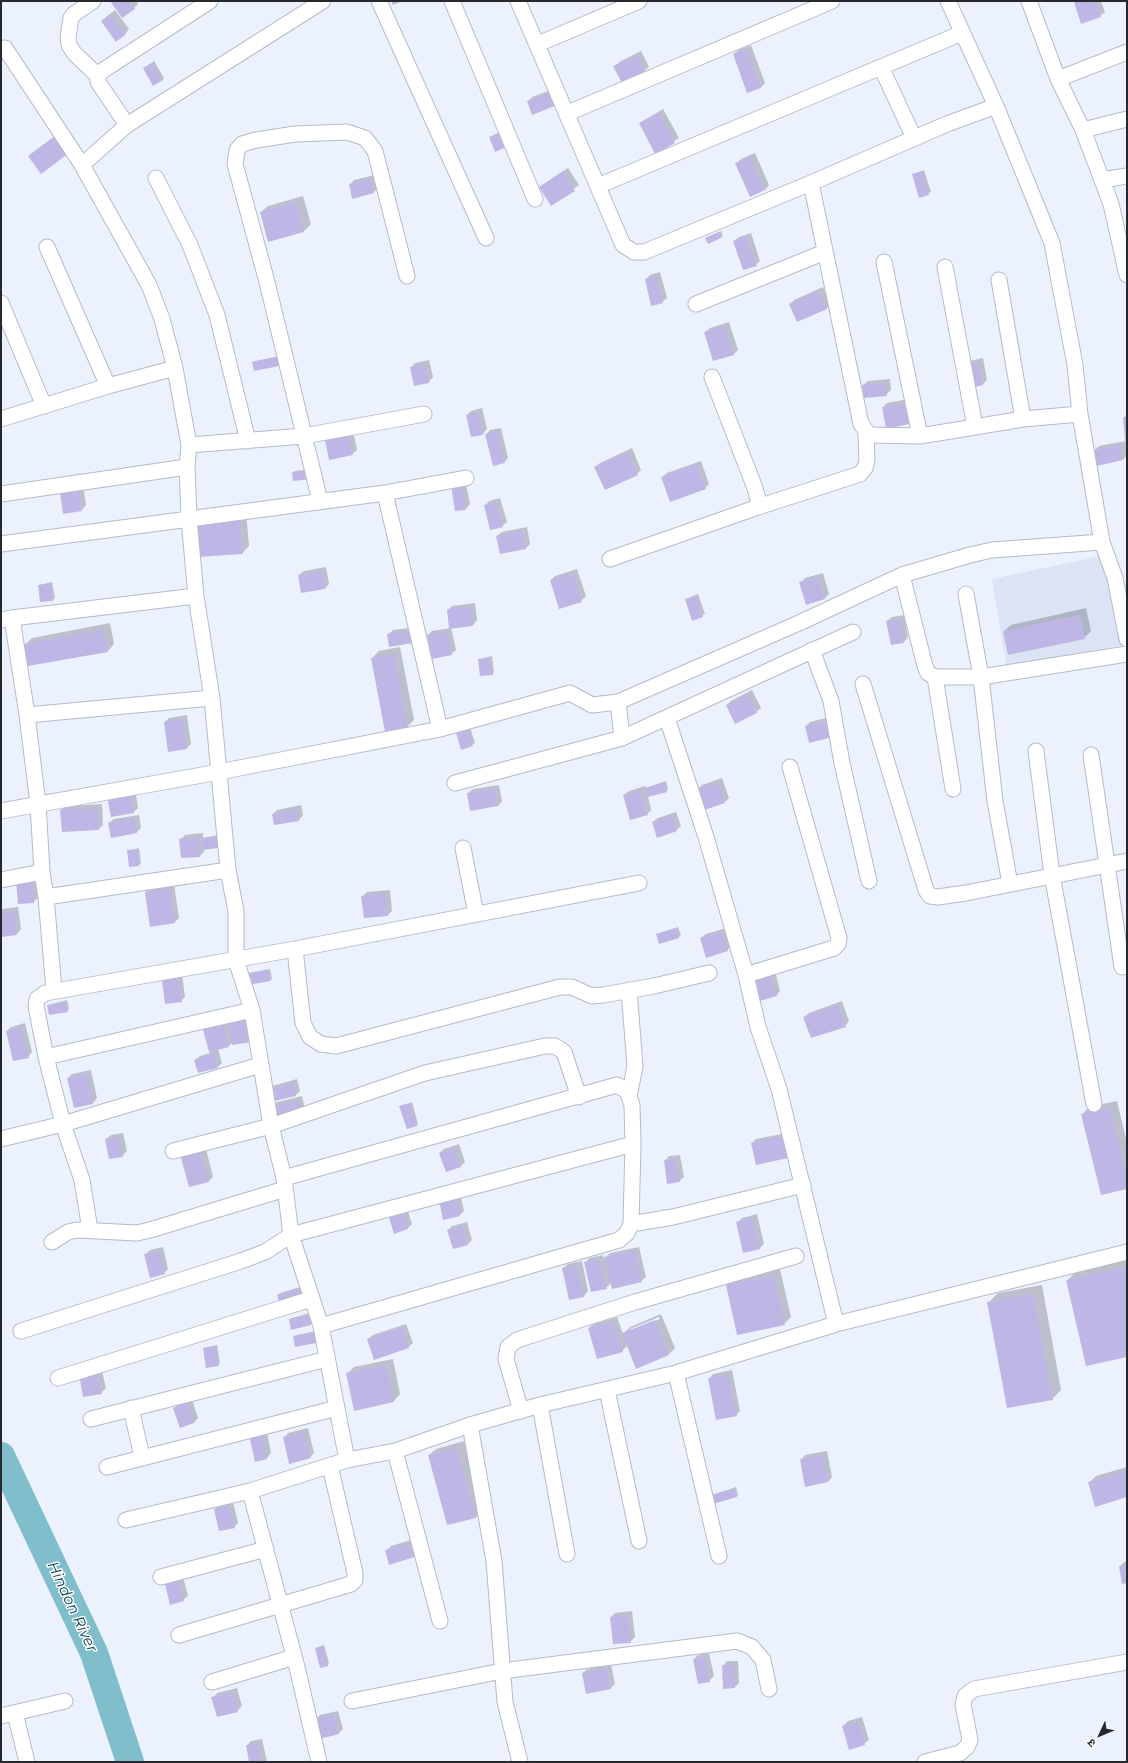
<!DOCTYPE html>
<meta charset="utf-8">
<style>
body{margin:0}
#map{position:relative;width:1128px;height:1763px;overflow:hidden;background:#ecf1fe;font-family:Montserrat,"Noto Sans Devanagari",sans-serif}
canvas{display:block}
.frame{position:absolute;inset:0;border:2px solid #25282d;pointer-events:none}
.north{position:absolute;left:1080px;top:1715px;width:40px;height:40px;-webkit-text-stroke:3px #fff;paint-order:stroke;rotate:226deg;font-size:11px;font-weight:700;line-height:16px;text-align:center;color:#25282d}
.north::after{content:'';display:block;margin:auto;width:14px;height:18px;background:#25282d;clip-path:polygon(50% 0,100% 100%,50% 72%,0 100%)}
</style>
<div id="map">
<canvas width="1128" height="1763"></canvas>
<div class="frame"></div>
<div class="north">उ</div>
</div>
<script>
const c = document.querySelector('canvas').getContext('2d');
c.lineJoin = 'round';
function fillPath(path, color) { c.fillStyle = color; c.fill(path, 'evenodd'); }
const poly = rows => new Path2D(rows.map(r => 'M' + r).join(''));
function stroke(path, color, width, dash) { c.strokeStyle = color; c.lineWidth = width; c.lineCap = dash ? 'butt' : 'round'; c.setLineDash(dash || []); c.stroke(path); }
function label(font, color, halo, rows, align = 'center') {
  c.font = font + ' Montserrat,sans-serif'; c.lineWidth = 3; c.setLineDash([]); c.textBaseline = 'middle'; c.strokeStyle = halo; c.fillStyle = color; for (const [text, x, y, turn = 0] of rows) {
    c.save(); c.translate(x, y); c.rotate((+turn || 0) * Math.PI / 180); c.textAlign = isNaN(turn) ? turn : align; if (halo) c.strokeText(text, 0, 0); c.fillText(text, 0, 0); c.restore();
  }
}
fillPath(poly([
 [1105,555,1123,645,1007,668,992,579]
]), '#dbe3f5');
fillPath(poly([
 [112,1,137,1,138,4,134,8],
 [1076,1,1101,1,1105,12,1100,16,1075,3],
 [115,10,129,29,125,34,106,17],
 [751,45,765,83,761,87,748,92,734,54,738,50],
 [641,51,649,67,644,71,615,67,619,62],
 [154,61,164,78,162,80,144,68],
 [556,88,560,100,528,101,532,97],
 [663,109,679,138,656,152,640,123],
 [499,132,505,146,503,147,490,137],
 [755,153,769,185,765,190,736,164,741,159],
 [568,168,579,185,551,205,540,187],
 [924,170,931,192,920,197,913,175],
 [375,175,378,188,374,192,350,185,354,180],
 [303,196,311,224,304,231,269,241,261,212,268,206],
 [721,231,723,236,709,243,706,238],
 [751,233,760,261,756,265,734,241,739,237],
 [660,272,667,298,662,302,646,279,650,275],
 [823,287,830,304,826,309,790,304,794,300],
 [729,322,738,350,734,354,705,333,710,328],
 [284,355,286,362,253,363,255,361],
 [983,358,987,380,983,384,970,387,970,361],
 [429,360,433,377,429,382,411,368,415,363],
 [890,379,891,390,886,395,863,385,868,381],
 [909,399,913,419,909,424,883,407,887,403],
 [482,408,487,429,483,434,467,415,471,411],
 [1127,414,1127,455,1123,460,1095,450,1099,446,1126,441,1124,418],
 [501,428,508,458,504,462,486,435,490,430],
 [353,431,357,450,352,454,326,440,330,436],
 [632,448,641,470,637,474,595,467,600,463],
 [701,461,709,484,705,488,662,478,667,473],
 [314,469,314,476,293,473,295,471],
 [465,479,470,504,466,509,452,485],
 [83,485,86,505,82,510,61,492],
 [500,498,507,522,502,526,485,506,489,501],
 [246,511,249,546,242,553,198,556],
 [527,527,530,544,526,548,497,536,502,532],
 [326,567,329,584,325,589,299,575,304,571],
 [577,569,586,596,581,601,551,580,555,576],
 [823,573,829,594,825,598,801,583,805,578],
 [52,582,55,598,53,600,39,585],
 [698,594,705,614,693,619,686,599],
 [475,603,477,620,473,625,451,627,456,650,451,654,428,635,432,631,450,628,448,610,452,606],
 [1086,608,1091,631,1084,638,1004,631,1011,625],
 [904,615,908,637,904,642,887,621,892,617],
 [110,623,114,644,108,651,25,645,32,638],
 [416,627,390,645,388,635,393,630],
 [400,647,414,720,407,727,372,658,379,651],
 [492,656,494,672,492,674,479,659],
 [752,690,761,708,756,712,727,705,731,701],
 [187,715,191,744,187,748,165,722,169,718],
 [833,716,833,736,806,726,810,722],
 [469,724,475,743,462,748],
 [722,778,729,798,725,802,698,789,702,785],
 [666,781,668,789,666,791,648,796,651,810,647,814,624,795,629,791,645,786,646,788],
 [499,785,502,801,498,806,468,793,473,789],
 [135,788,138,808,134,812,111,816],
 [102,804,103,825,99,829,63,831,61,810,66,806],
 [301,805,303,815,299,820,275,824,273,814,277,810],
 [676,812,681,826,676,830,653,822,658,818],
 [139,815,141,828,137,832,109,823,114,819],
 [203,833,203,838,224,834,204,849,204,852,200,856,182,857,181,839,185,835],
 [139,848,141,863,139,865,128,851],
 [37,876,38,898,33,902,19,903],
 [174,884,179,918,175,922,151,926,146,892,150,888],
 [390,890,392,911,388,915,365,917,363,896,367,892],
 [18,907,21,929,17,934,1,936,1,909],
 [678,927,681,935,679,937,657,934],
 [726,928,732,946,727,950,701,938,706,934],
 [270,969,272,979,270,981,248,984,246,974,248,973],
 [775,971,780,991,776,996,755,980],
 [182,974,185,997,181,1001,163,980,167,976],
 [67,1000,69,1009,67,1011,48,1005],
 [842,1001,849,1021,845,1026,804,1017,809,1013],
 [233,1016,232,1043,229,1046,218,1049,222,1063,218,1067,195,1060,200,1056,210,1053,203,1026],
 [25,1023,32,1052,28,1057,7,1031,11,1027],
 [91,1070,97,1098,93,1103,75,1107,68,1078,72,1074],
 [297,1079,300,1091,296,1095,268,1090,272,1086],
 [302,1096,305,1109,273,1107,277,1102],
 [1117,1101,1127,1143,1127,1187,1083,1114,1089,1107],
 [412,1102,418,1124,416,1126,401,1106],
 [123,1133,127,1151,122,1156,106,1139,111,1135],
 [787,1133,791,1153,752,1143,756,1139],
 [459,1144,465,1162,461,1166,446,1171,440,1153,444,1149],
 [206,1149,213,1177,209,1181,182,1158,187,1154],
 [680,1155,684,1177,679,1181,665,1161,669,1156],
 [460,1193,464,1211,460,1215,440,1200],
 [406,1205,412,1224,408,1228,395,1232],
 [757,1214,764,1244,760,1248,738,1222,742,1218],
 [467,1222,472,1240,468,1244,448,1230,452,1226],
 [163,1247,168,1269,164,1273,145,1255,150,1250],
 [639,1247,646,1277,641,1281,611,1283,606,1288,585,1263,589,1258,603,1255,604,1259,610,1253],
 [1127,1260,1127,1356,1067,1281,1076,1271],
 [582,1261,588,1291,584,1296,563,1268,568,1264],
 [780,1269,791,1317,784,1324,727,1285,734,1278],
 [1042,1285,1061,1390,1052,1399,989,1302,998,1293],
 [300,1287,303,1296,278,1295,280,1293],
 [310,1313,313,1322,311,1324,292,1329,290,1320,292,1318],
 [661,1314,675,1348,669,1354,628,1345,622,1351,589,1328,593,1324,617,1317,623,1334,630,1327],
 [659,1317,660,1319,630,1331,630,1329],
 [406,1324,413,1343,408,1347,368,1339,373,1335],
 [315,1331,317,1340,315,1342,294,1336],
 [217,1345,220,1363,218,1365,204,1348],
 [393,1359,400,1394,394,1401,347,1374,354,1367],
 [101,1367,106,1388,101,1393,80,1374],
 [732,1370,740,1411,736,1415,709,1379,713,1374],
 [192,1399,198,1418,194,1423,174,1408,179,1404],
 [308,1428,314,1453,310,1457,284,1438,288,1433],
 [267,1432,271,1453,267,1458,255,1460,251,1439,255,1435],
 [464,1441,483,1510,476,1517,448,1524,429,1455,436,1449],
 [827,1451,832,1477,828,1482,801,1460,805,1455],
 [1127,1467,1127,1496,1089,1483,1096,1476],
 [736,1487,738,1495,736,1497,712,1495],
 [233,1502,238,1523,234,1527,215,1509,220,1505],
 [421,1537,390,1563,386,1551,391,1546],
 [1124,1562,1127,1562,1127,1582,1120,1566],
 [182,1573,188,1596,183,1600,165,1580],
 [632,1611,635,1637,630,1642,614,1643,611,1617,615,1613],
 [324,1645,329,1663,327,1665,316,1648],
 [709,1653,714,1676,709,1681,694,1659,698,1655],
 [727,1661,738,1661,739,1683,735,1687,723,1666],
 [611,1664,615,1684,611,1688,583,1673,587,1669],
 [237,1688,242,1706,237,1711,213,1698,217,1693],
 [338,1711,343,1729,339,1733,316,1719,320,1715],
 [862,1717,869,1740,864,1744,843,1726,848,1721],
 [262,1739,267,1762,250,1762,247,1746,251,1741]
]), '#0003');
stroke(poly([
 [1,1456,94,1653,130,1762]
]), '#81becc', 28);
fillPath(poly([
 [110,1,129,1,135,9,122,18],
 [391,1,403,1,393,5],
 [1077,1,1095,1,1101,17,1081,24,1074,2],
 [110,14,126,34,116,42,101,21],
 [747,49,761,88,747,93,733,54],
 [637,55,645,72,622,83,613,66],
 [152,63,163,80,153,86,143,68],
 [551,92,557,105,532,115,527,101],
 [659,112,675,143,655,154,639,123],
 [497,134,504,148,495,152,489,137],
 [56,135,69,153,41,174,28,156],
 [750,157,765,190,750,197,735,163],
 [563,171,575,191,551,206,539,187],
 [922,171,929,195,919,198,912,174],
 [371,179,374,193,352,199,349,184],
 [296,202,304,232,268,242,260,212],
 [719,232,721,238,708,244,705,238],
 [746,236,757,266,743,270,733,241],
 [656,276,663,303,651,306,645,279],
 [818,291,827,309,797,322,789,304],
 [725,326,734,355,713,361,704,332],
 [283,356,284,365,254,371,252,362],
 [978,362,983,385,970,388,965,365],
 [425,364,429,383,414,386,410,367],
 [886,383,887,396,864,398,862,385],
 [905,403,909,424,886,429,882,407],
 [478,412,483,435,471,437,466,415],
 [1123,417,1127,417,1127,452,1126,452],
 [497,431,505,463,493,466,485,434],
 [348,435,353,455,329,460,325,440],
 [1120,445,1123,460,1097,466,1094,450],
 [627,452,638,475,605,490,594,467],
 [696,464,706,489,670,502,661,477],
 [312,470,313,479,293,481,292,472],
 [461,483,466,510,455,511,451,485],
 [79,489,82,511,63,514,60,492],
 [496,502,503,527,490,530,484,505],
 [240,517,243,554,197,557,193,521],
 [523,531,526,549,500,554,496,536],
 [322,571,325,589,301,593,298,575],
 [573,573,582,602,559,609,550,580],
 [818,577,825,599,806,605,799,582],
 [51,583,53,601,40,602,38,585],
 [696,596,703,617,692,621,685,599],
 [471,607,473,626,449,629,447,609],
 [1080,615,1085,639,1008,655,1003,631],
 [900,619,904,643,891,645,886,621],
 [104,629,108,652,28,666,24,644],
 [412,631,413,643,389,647,387,634],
 [447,631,452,655,432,659,427,635],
 [394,653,408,728,385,732,371,658],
 [490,658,493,675,480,676,478,659],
 [747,694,757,713,735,724,726,705],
 [183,719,187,749,168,752,164,722],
 [829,720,833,737,809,743,805,726],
 [467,725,473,746,461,750,455,729],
 [664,782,667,792,648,797,645,788],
 [718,782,725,803,704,810,697,789],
 [495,789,498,806,470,811,467,793],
 [641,790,648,815,630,820,623,795],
 [131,792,134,813,111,817,107,796],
 [98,808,99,830,62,832,60,810],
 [297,809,299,821,274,825,272,814],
 [672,816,677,831,657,838,652,822],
 [134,818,137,833,111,838,108,823],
 [223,835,224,847,203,850,202,838],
 [199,837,200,857,181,858,179,839],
 [137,849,139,866,129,867,127,850],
 [33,880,34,903,18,904,16,881],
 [170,888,175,923,150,927,145,892],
 [386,893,388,916,364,918,361,896],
 [14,911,17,935,1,937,1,913],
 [676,928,679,938,659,944,656,934],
 [722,932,728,951,706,958,700,938],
 [269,970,270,981,247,985,245,974],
 [771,975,777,996,760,1001,754,979],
 [178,978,182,1002,165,1004,162,980],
 [66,1002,68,1012,49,1015,47,1005],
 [838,1005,846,1027,811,1038,803,1017],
 [248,1017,252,1042,232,1045,228,1020],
 [223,1021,229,1047,209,1052,202,1026],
 [21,1027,29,1058,13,1061,6,1031],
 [214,1054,218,1068,198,1073,194,1060],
 [87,1074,93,1104,74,1108,67,1078],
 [293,1083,296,1096,270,1102,267,1090],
 [298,1100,301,1114,275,1120,272,1106],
 [410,1103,417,1126,407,1129,399,1106],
 [1110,1107,1127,1176,1127,1189,1101,1195,1081,1114],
 [783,1136,788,1158,756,1165,751,1143],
 [119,1137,123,1157,109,1159,105,1139],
 [455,1148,461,1167,446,1172,439,1153],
 [201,1153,209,1182,189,1187,181,1158],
 [676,1159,680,1182,667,1184,664,1160],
 [456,1197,460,1216,443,1220,439,1200],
 [402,1209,408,1229,394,1234,388,1214],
 [753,1218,760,1249,743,1253,736,1222],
 [463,1226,468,1245,453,1249,447,1230],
 [635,1250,642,1282,612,1289,604,1257],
 [159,1251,165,1274,150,1278,144,1254],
 [599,1259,607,1289,591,1292,584,1262],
 [577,1265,584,1297,569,1300,562,1268],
 [1127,1267,1127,1357,1086,1366,1066,1280],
 [774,1275,785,1325,737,1335,726,1285],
 [298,1288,302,1298,280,1305,277,1295],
 [1033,1293,1053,1400,1007,1408,987,1302],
 [309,1315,311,1325,291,1330,289,1319],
 [655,1320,669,1355,636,1369,622,1333],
 [613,1321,623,1352,597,1359,588,1328],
 [402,1327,409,1348,374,1360,367,1339],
 [314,1332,316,1343,295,1347,293,1336],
 [215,1346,219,1366,206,1368,203,1348],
 [386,1365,394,1402,354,1411,346,1373],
 [97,1370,102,1394,83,1397,79,1374],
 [728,1374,737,1416,716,1420,708,1378],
 [188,1403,194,1423,180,1428,173,1408],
 [304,1432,311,1458,289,1464,283,1437],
 [262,1436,267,1459,255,1462,250,1439],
 [457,1447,476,1518,447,1525,428,1455],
 [823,1455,828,1482,805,1487,800,1459],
 [1127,1471,1127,1497,1095,1507,1088,1482],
 [734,1489,737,1497,713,1504,710,1495],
 [229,1506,235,1528,219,1531,214,1509],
 [417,1541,421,1555,389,1565,385,1550],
 [1127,1565,1127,1583,1122,1584,1119,1566],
 [177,1576,184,1601,170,1605,164,1580],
 [628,1615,631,1643,613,1644,610,1617],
 [323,1646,328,1666,320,1668,315,1648],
 [705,1657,710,1682,698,1684,693,1659],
 [722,1665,734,1665,735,1688,723,1689],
 [607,1668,611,1689,586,1694,582,1673],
 [233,1692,238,1712,217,1717,211,1697],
 [334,1714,339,1734,320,1739,315,1719],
 [858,1721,865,1745,849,1750,842,1726],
 [258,1743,262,1762,249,1762,246,1745]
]), '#beb7e5');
const street = poly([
 [93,1,74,14,71,18,68,37,69,45,74,53,98,76],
 [379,1,486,238],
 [452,1,535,199],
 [518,1,623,245,634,252,644,252,811,183,947,124,996,106],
 [948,1,996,106,1052,243,1075,365,1080,414,1102,542,1115,578,1127,639],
 [1029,1,1058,79,1083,130,1111,204,1127,275],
 [538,44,639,1],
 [5,48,82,165,149,285,162,319,175,368,189,445,187,467,189,519,196,596,212,698,228,870,236,911,236,960,252,1010,271,1126,284,1178,291,1235,321,1326,347,1460],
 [881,67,914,138],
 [1058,79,1127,52],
 [568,113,832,1],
 [127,125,98,82,98,76,102,71,210,1],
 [1083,130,1127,119],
 [82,165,127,125,323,1],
 [156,178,190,245,217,315,248,441],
 [1102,180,1127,176],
 [811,183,861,424,869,435,920,436,1023,419,1080,414],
 [598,186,962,33],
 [47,247,108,386],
 [884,262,920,436],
 [945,267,975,427],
 [999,280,1023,419],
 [1,303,44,406],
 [696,304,825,252],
 [1,419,108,386,175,368],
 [189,445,304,436,424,414],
 [385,493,466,478],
 [1,494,187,467],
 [320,501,267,282,235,164,237,150,242,144,256,140,295,134,347,132,365,138,375,151,407,276],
 [758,507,860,474,865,468,867,460,866,433],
 [1,544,385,493,440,729],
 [610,559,758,507,759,503,755,488,712,377],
 [902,575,925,666,928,673,935,677,981,677,1127,654],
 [966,594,981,677,995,801,1010,884],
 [12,618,196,596],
 [1,620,12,618,27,715,38,804,42,872,46,897,54,990],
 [812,650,831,701,842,763,869,881],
 [935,677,953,789],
 [863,684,926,890,930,896,938,897,966,893,1127,861],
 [618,702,622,738],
 [27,715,212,698],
 [667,718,706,837,746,975,758,1027,779,1089,836,1324],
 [1036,751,1052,875,1094,1104],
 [1091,755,1122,967],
 [455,783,622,738,853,632],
 [1,811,219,772,440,729,570,693,592,705,618,702,799,623,902,575,970,555,992,550,1102,542],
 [463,848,476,914],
 [1,880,42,872],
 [46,897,228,870],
 [295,949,303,1023,310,1037,321,1044,336,1046,560,987,572,987,592,996,603,995,654,986,709,973],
 [746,975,834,948,838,944,839,938,790,767],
 [629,990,635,1066,629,1097],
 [46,1057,252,1010],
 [1,1139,63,1124,260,1065],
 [173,1151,271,1126,425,1073,545,1046,555,1046,564,1052,579,1097],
 [284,1178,617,1085,627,1091,632,1105,633,1144,631,1224,627,1233,619,1240,321,1326],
 [631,1224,673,1217,803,1185],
 [90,1230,82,1180,63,1124,46,1057,36,1006,37,999,45,993,295,949,639,883],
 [52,1242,68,1232,77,1230,137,1233,150,1230,285,1189],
 [21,1331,241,1261,265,1252,291,1235,633,1144],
 [676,1373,719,1556],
 [58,1378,311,1299],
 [607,1390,639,1541],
 [540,1405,567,1554],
 [131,1408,142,1457],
 [521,1411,506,1359,508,1347,517,1340,635,1302,796,1256],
 [91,1419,327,1359],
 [470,1425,494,1561,505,1702,520,1762],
 [395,1451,440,1621],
 [107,1467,337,1408],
 [250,1491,297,1667,319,1762],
 [126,1520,250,1491,347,1460,395,1451,470,1425,540,1405,676,1373,836,1324,1127,1252],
 [161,1577,266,1549],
 [179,1635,351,1584,355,1580,355,1573,330,1466],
 [212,1682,294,1657],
 [352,1701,502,1671,737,1641,752,1647,763,1660,769,1689],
 [15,1713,27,1762],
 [1,1716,65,1701],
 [925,1762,960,1753,967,1747,970,1740,963,1704,965,1696,974,1689,1127,1662]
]);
stroke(street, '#b4bbca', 17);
stroke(street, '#fff', 15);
label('italic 15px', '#09414c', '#fff', [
 ["Hindon River",72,1607,65]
]);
</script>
